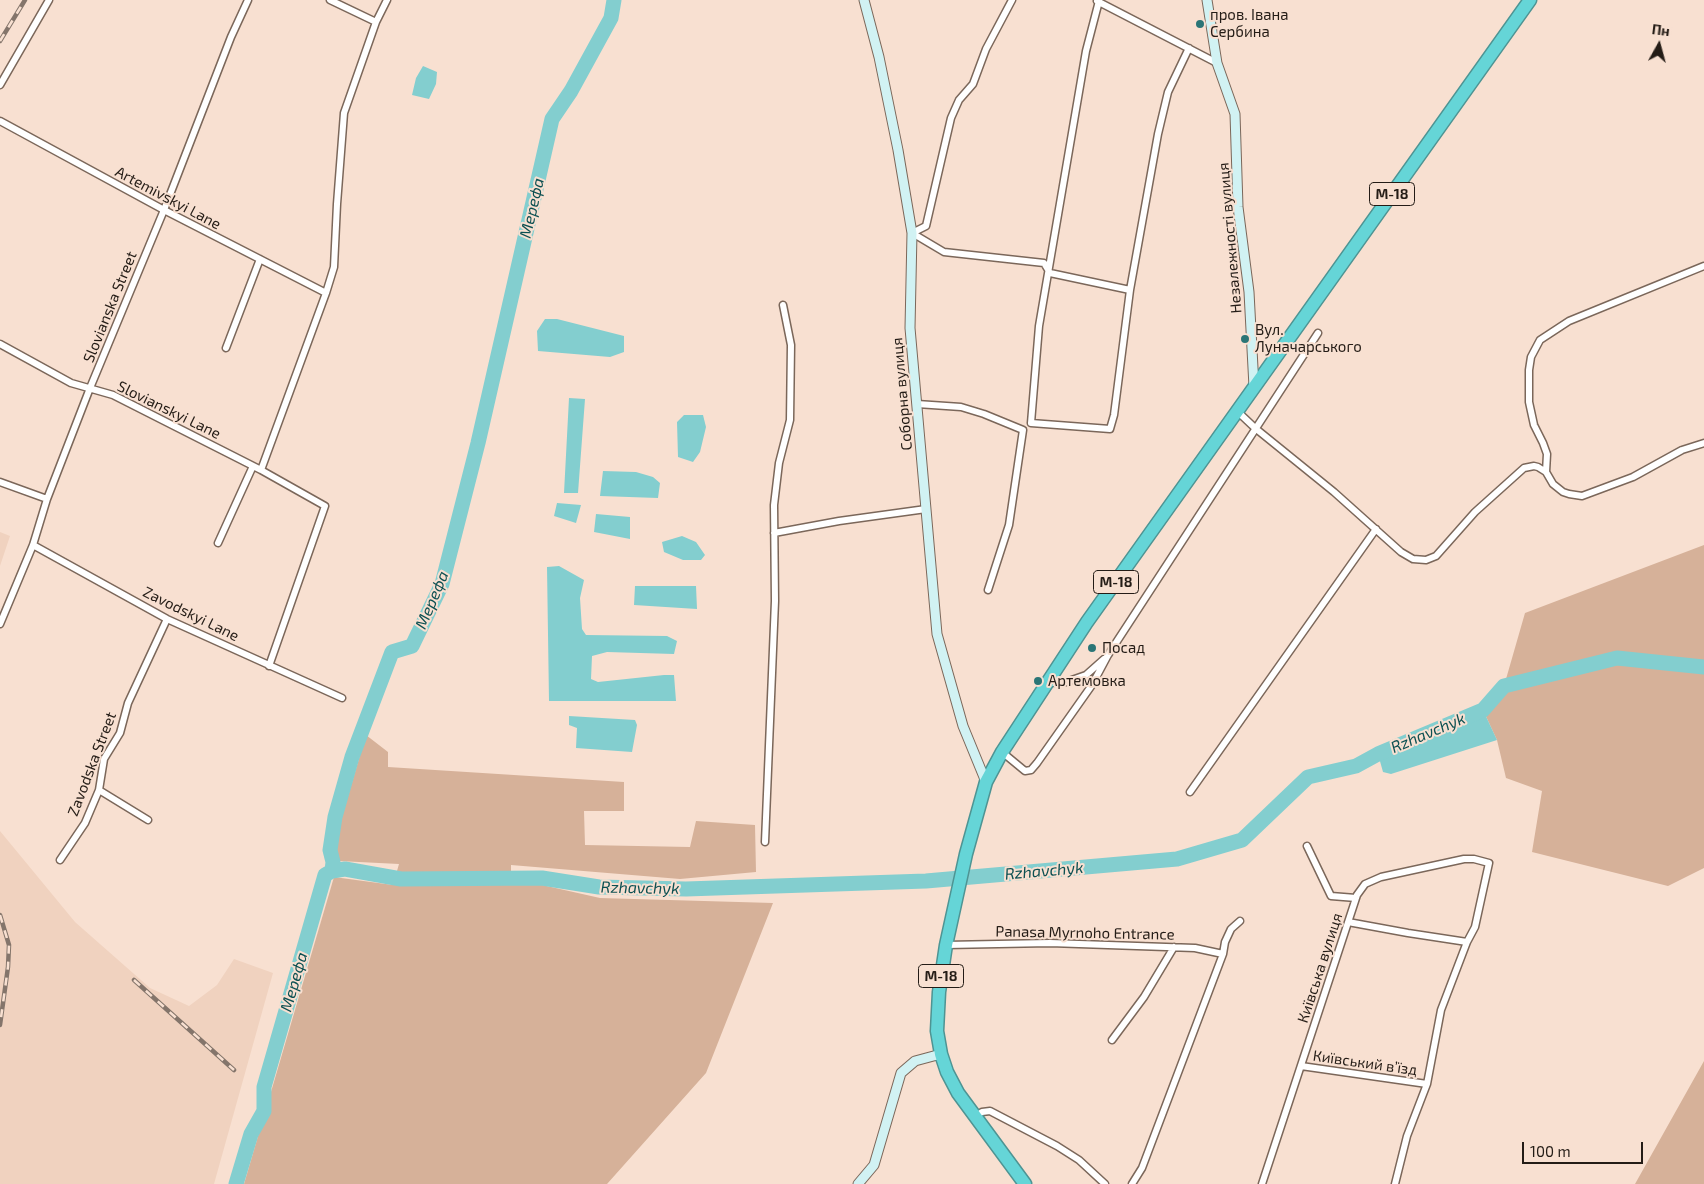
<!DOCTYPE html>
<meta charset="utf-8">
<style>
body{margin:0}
#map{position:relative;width:1704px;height:1184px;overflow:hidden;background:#f8e0d1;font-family:"Exo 2",sans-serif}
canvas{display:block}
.north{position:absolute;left:1634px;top:20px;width:50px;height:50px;-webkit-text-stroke:4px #f8e0d1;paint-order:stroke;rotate:7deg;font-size:14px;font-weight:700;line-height:20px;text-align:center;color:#241c16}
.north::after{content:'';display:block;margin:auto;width:18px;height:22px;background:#241c16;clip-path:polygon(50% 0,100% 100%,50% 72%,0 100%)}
.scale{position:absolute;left:1522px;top:1142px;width:121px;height:22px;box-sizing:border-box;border:2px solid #241c16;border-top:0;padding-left:6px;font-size:15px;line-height:18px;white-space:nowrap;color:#241c16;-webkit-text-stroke:4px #f8e0d1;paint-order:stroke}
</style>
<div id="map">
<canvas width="1704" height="1184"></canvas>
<div class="north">Пн</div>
<div class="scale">100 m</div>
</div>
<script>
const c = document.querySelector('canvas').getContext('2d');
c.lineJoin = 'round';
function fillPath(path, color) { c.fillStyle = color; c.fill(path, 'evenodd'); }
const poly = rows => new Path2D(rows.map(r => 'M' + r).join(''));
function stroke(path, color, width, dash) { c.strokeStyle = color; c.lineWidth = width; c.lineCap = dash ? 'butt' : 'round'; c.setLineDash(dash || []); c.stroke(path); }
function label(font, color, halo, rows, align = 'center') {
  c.font = font + ' "Exo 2",sans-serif'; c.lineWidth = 4; c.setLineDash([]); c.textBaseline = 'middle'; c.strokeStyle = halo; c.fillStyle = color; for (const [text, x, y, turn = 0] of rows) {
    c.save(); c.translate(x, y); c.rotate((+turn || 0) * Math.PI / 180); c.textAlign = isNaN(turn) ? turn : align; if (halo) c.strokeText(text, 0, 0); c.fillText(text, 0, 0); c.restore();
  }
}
fillPath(poly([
 [0,532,10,536,0,566],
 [0,831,75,922,150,988,189,1006,217,985,234,959,273,973,214,1184,0,1184]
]), '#f0d2bf');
fillPath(poly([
 [1704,545,1704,868,1668,886,1532,852,1542,791,1506,778,1497,740,1483,710,1504,686,1525,613],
 [366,735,388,752,388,767,624,782,624,811,584,811,585,845,690,847,696,821,755,825,756,872,680,879,511,865,511,878,600,898,773,903,706,1073,607,1184,244,1184,334,877,393,885,399,864,339,861,333,847],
 [1704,1061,1704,1184,1635,1184]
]), '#d6b199');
fillPath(poly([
 [423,66,437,72,436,84,429,99,412,95,416,78],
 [545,319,557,319,624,336,624,352,610,357,538,351,537,331],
 [569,398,585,399,578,493,564,493],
 [684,415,703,415,706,427,700,452,693,462,678,457,677,422],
 [603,471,636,472,653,477,660,483,658,498,600,496],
 [557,503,581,505,576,523,554,516],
 [596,514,630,517,630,539,594,532],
 [682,536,696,542,705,555,701,560,683,560,664,552,662,542],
 [559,566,584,580,580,598,582,629,586,635,667,636,677,641,674,654,607,652,592,656,591,679,598,682,664,675,674,675,676,701,549,701,547,567],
 [635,586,696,586,697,609,634,605],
 [1483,710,1497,740,1391,774,1383,772,1378,754],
 [569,716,635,720,637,725,632,752,576,748,577,728,569,725]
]), '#83cecf');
stroke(poly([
 [332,871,345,869,401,879,542,878,599,887,686,889,926,881,1177,859,1242,840,1308,777,1356,766,1378,754,1483,710,1504,686,1617,658,1704,667],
 [236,1184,251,1134,264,1111,264,1087,325,875,332,871,333,862,330,850,335,817,352,757,392,652,412,646,442,584,478,443,552,119,571,91,611,18,614,0]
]), '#83cecf', 15);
const street = poly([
 [330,0,376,22],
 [1012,0,986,49,973,84,959,100,951,118,926,226,912,233,944,252,1044,263,1050,273,1130,290],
 [1097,1,1217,63],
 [1099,1,1086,51,1039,326,1031,423,1110,429,1114,415,1130,290,1158,134,1168,92,1189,48],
 [0,85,49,0],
 [0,121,164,210,326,293],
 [0,344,71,383,113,395,261,470,325,506,269,666],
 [226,348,260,259],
 [917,404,961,407,984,414,1023,430,1009,525,988,590],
 [1237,411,1255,428,1334,492,1401,552,1413,559,1426,560,1436,556,1475,512,1524,468,1534,466,1538,467,1546,472,1553,484,1563,492,1569,494,1582,496,1633,477,1682,450,1704,443],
 [261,470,326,293,334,267,337,204,344,113,376,22,387,0],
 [1546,472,1547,454,1543,443,1534,425,1529,402,1529,370,1531,357,1540,340,1569,321,1704,266],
 [0,482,47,499],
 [774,533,839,521,926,509],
 [218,543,253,466],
 [33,545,167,619,342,698],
 [0,624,33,545,47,499,90,388,164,210,231,37,248,0],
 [1048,683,1066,682,1086,675,1104,659],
 [1002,752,1025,771,1031,770,1037,763,1092,685,1108,655,1318,333],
 [99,790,148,820],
 [1190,792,1376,529],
 [765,842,775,601,774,505,779,463,790,420,791,345,783,305],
 [1307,846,1331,896,1356,898],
 [60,860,85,823,99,790,104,759,120,733,128,703,167,619],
 [1348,922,1408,933,1467,942],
 [946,945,1050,943,1195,948,1223,954],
 [1112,1040,1144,997,1174,947],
 [1301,1066,1427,1084],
 [974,1117,982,1112,990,1111,1057,1146,1079,1160,1105,1184],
 [1132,1184,1142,1168,1223,954,1225,942,1231,929,1240,921],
 [1262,1184,1357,895,1365,884,1381,877,1464,859,1474,859,1489,863,1475,927,1467,942,1441,1010,1427,1084,1407,1136,1395,1184]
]);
const secondary = poly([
 [864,0,879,57,898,150,912,233,910,328,937,634,963,726,986,782],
 [1207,0,1217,63,1235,114,1238,207,1249,292,1254,387],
 [858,1184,874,1165,901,1073,915,1061,941,1054]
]);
const highway = poly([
 [1025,1184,958,1093,947,1072,941,1054,937,1031,939,992,946,945,966,854,986,782,1002,752,1087,622,1530,0]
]);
stroke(street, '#7b675a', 9);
stroke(secondary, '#7b675a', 11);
stroke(highway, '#4e9493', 15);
stroke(street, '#fff', 6);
stroke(secondary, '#d1f2f3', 9);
stroke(highway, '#65d5d7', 12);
const rail = poly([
 [0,41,25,0],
 [0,915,9,945,8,967,0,1025],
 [134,980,234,1070]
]);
stroke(rail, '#84756b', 4.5);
stroke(rail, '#f8e0d1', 2.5, [8]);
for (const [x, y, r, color] of [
 [1200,24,5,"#2a7576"],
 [1245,339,5,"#2a7576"],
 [1092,648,5,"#2a7576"],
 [1038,681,5,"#2a7576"]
]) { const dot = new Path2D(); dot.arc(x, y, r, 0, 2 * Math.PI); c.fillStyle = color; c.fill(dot); stroke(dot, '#f8e0d1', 2); }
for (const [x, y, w] of [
 [1392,194,45],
 [1116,582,45],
 [941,976,45]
]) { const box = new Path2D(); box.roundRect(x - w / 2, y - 11.5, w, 23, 4); c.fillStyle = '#f8e0d1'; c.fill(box); stroke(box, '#241c16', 1); }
label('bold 14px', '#241c16', null, [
 ["М-18",1392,194],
 ["М-18",1116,582],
 ["М-18",941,976]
]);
label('15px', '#241c16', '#f8e0d1', [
 ["пров. Івана",1210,15],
 ["Сербина",1210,32],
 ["Вул.",1255,330],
 ["Луначарського",1255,347],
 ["Посад",1102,648],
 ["Артемовка",1048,681]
], 'left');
label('15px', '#241c16', '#f8e0d1', [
 ["Artemivskyi Lane",168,198,28],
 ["Незалежності вулиця",1230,238,-95],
 ["Slovianska Street",110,307,-68],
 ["Соборна вулиця",902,394,-95],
 ["Slovianskyi Lane",169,410,26],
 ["Zavodskyi Lane",191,614,26],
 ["Zavodska Street",92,764,-69],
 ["Panasa Myrnoho Entrance",1085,933,1],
 ["Київська вулиця",1320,968,-72],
 ["Київський в’їзд",1365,1063,8]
]);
label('italic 16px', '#0c5052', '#f8e0d1', [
 ["Мерефа",532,208,-77],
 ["Мерефа",432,600,-67],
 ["Rzhavchyk",1428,733,-23],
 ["Rzhavchyk",1044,871,-5],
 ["Rzhavchyk",640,888,1],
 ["Мерефа",294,982,-74]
]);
</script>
